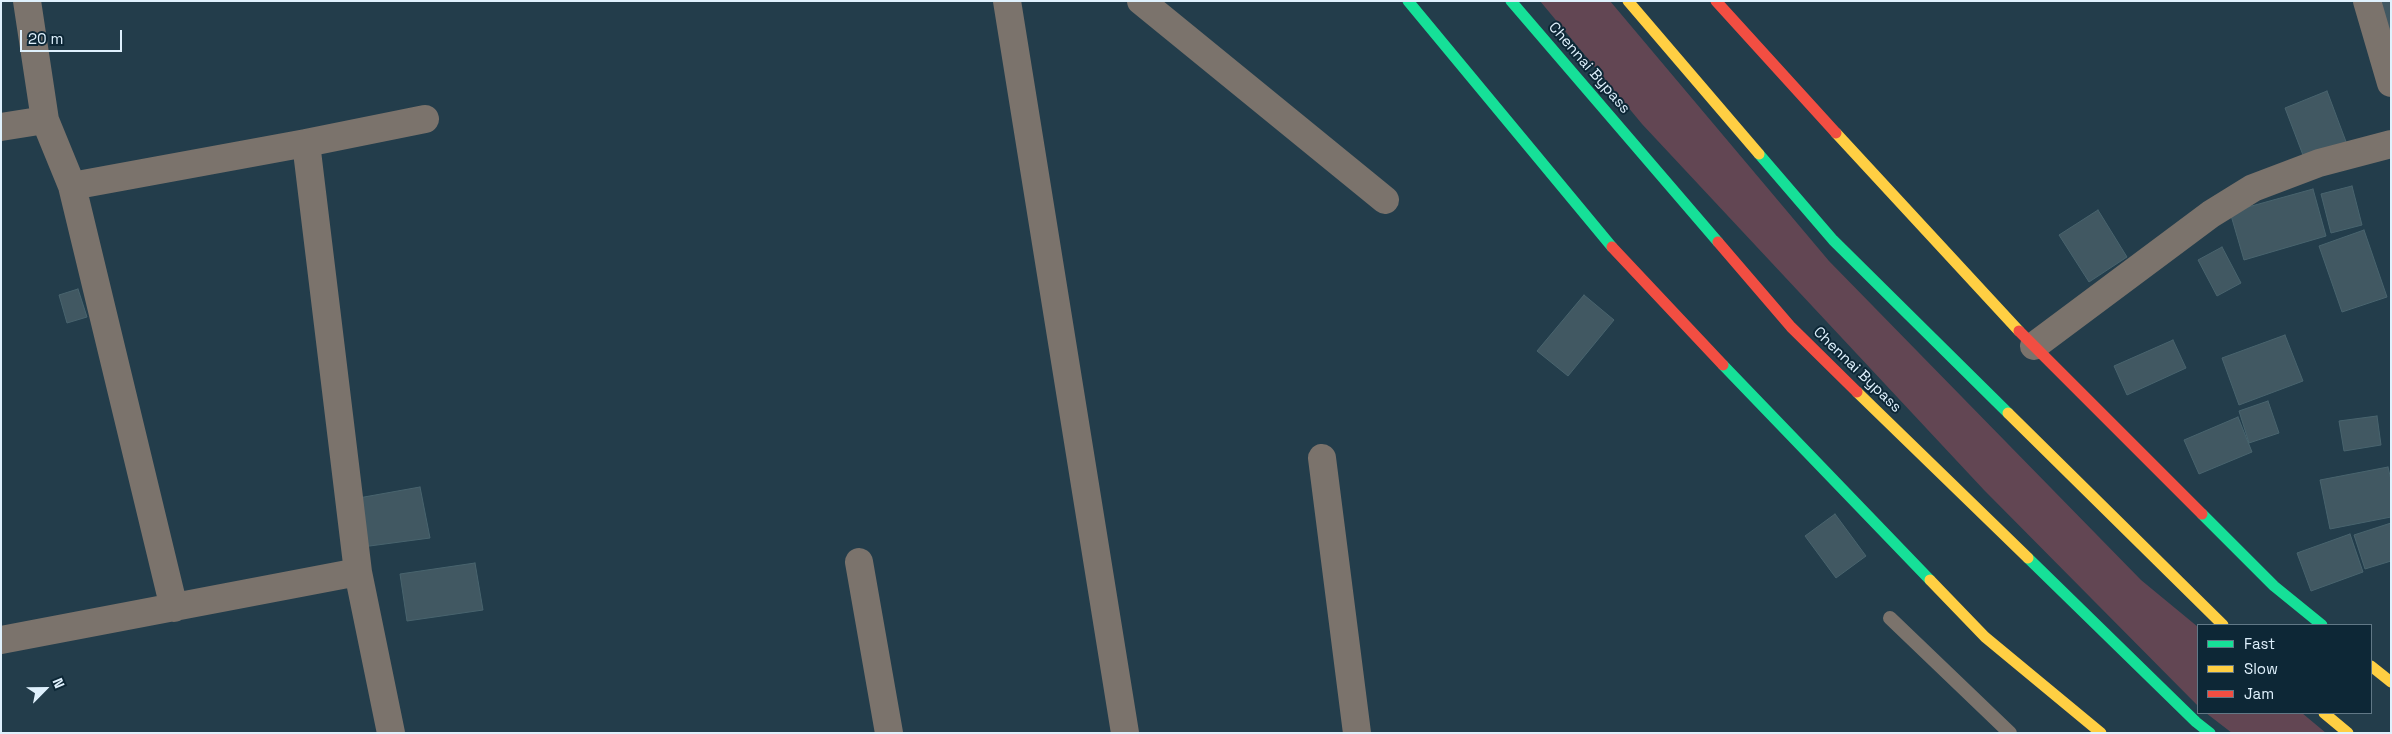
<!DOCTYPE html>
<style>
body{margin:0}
#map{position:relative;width:2392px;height:734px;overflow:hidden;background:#233d4b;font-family:"Space Grotesk",sans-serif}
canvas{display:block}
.frame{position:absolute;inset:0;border:2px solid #dff1fd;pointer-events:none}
.legend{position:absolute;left:2197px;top:624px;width:175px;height:90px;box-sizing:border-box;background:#0d2736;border:1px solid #617886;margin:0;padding:6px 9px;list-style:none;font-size:15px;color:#dff1fd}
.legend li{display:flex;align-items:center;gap:10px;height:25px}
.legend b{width:25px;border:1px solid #617886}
.north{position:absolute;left:20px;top:664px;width:50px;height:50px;-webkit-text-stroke:4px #0d2736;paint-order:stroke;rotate:67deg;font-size:14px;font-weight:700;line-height:20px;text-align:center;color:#dff1fd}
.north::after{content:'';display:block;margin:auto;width:18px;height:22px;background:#dff1fd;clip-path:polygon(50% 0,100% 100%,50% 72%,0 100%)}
.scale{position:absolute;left:20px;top:30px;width:102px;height:22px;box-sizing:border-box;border:2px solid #dff1fd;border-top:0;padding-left:6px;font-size:15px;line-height:18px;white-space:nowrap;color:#dff1fd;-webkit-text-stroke:4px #0d2736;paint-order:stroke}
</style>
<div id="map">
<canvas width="2392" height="734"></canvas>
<div class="frame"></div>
<ul class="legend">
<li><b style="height:6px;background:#16e098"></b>Fast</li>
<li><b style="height:6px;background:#ffcf43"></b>Slow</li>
<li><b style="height:6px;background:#f24e42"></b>Jam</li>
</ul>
<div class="north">N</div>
<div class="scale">20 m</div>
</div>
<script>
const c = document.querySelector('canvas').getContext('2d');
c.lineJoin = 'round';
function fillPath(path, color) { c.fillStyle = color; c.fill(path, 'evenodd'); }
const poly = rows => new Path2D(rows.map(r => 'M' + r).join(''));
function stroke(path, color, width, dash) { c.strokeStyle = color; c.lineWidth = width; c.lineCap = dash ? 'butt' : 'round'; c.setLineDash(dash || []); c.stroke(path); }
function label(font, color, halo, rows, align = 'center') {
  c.font = font + ' "Space Grotesk",sans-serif'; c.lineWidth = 4; c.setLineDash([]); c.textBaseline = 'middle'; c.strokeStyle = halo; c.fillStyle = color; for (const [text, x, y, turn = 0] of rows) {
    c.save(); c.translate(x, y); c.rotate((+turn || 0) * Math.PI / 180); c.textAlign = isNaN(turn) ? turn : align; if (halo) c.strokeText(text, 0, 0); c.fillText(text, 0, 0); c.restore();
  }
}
fillPath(poly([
 [1540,1,1610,1,1829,261,2141,580,2198,627,2198,706,1984,490,1642,124],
 [2206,713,2302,713,2326,733,2232,733]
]), '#624653');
const building = poly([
 [2374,1,2391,1,2391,28,2382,30,2374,1],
 [2327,91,2348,147,2306,163,2285,108,2327,91],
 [2352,186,2362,225,2331,233,2321,194,2352,186],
 [2313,189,2326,236,2244,260,2230,212,2313,189],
 [2098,210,2127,257,2089,282,2059,235,2098,210],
 [2364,230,2387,297,2342,312,2319,246,2364,230],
 [2222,247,2241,283,2217,296,2198,260,2222,247],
 [78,289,87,317,67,323,59,295,78,289],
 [1584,295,1614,320,1568,376,1537,351,1584,295],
 [2285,335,2303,381,2239,405,2222,358,2285,335],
 [2173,340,2186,368,2127,395,2114,366,2173,340],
 [2268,401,2279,433,2249,443,2239,411,2268,401],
 [2377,416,2381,445,2344,451,2339,421,2377,416],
 [2238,417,2252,452,2199,474,2184,440,2238,417],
 [2388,467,2391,480,2391,517,2330,529,2320,480,2388,467],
 [420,487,430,538,362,547,353,499,420,487],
 [1835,514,1866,556,1836,578,1805,536,1835,514],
 [2391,523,2391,561,2365,569,2354,535,2391,523],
 [2350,534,2363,572,2311,591,2297,553,2350,534],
 [475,563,483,610,407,621,400,574,475,563]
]);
fillPath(building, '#415862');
stroke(building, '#49646e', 1);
stroke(poly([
 [1890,618,2010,733]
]), '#7b736c', 14);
stroke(poly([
 [27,1,45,120,72,186,174,608],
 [1007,1,1125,733],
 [1141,1,1385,200],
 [2367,1,2391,83],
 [1,127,45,120],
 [306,143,425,119],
 [72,186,306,143,358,572,391,733],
 [2034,346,2211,214,2253,188,2319,163,2391,144],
 [1322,458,1357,733],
 [859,562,889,733],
 [1,640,358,572]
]), '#7b736c', 28);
stroke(poly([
 [1408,1,1612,247],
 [1511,1,1718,242],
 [1759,154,1833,240,2008,413],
 [1723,365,1930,580],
 [2202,514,2274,586,2322,625],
 [2028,558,2196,722,2210,733]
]), '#16e098', 11);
stroke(poly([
 [1628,1,1759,154],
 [1836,133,2019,331],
 [1857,392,2028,558],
 [2008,413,2223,625],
 [1930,580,1985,637,2101,733],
 [2371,666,2391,682],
 [2324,713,2348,733]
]), '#ffcf43', 11);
stroke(poly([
 [1716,1,1836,133],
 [1718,242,1791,327,1857,392],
 [1612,247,1723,365],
 [2019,331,2202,514]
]), '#f24e42', 11);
label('15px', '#dff1fd', '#0d2736', [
 ["Chennai Bypass",1589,68,49],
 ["Chennai Bypass",1857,370,44]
]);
</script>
